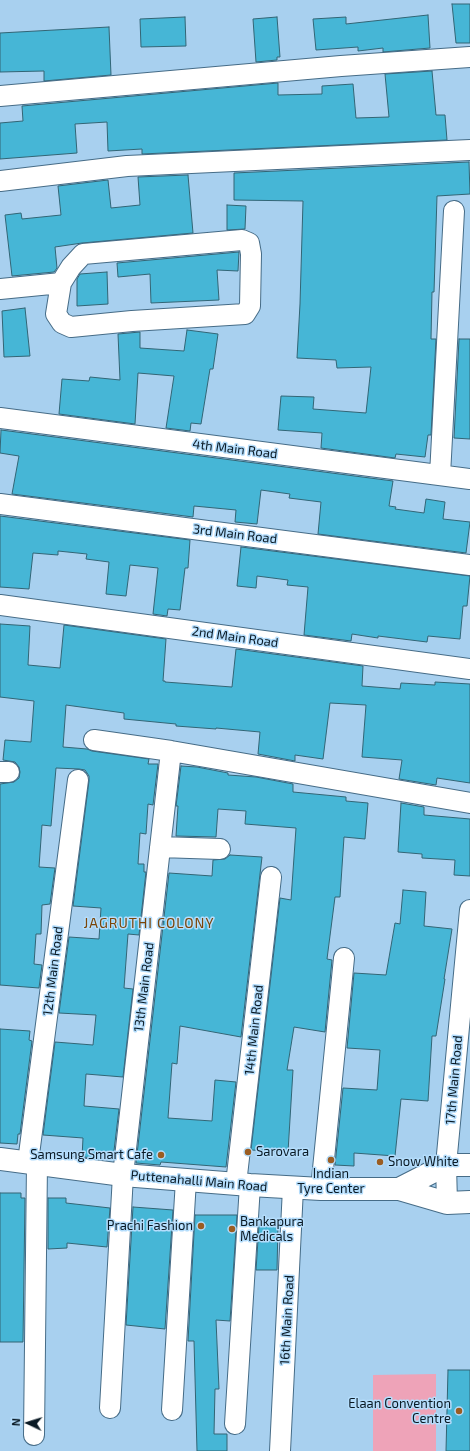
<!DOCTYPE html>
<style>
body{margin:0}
#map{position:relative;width:470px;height:1451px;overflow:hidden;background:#a8d0ef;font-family:"Exo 2",sans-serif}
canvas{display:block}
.north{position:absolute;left:8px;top:1403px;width:40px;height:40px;-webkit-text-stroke:3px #b4ddfc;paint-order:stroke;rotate:274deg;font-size:11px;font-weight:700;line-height:16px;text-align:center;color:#091924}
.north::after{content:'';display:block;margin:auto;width:14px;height:18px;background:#091924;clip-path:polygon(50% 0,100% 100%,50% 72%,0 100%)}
</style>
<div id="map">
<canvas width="470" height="1451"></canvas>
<div class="north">N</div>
</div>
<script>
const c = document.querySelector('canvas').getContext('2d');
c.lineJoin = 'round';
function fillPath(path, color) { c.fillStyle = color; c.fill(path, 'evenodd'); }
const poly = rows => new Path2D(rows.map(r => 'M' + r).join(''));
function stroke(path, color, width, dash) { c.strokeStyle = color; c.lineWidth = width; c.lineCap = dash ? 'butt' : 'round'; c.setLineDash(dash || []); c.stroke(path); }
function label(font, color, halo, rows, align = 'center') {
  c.font = font + ' "Exo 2",sans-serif'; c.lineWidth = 3; c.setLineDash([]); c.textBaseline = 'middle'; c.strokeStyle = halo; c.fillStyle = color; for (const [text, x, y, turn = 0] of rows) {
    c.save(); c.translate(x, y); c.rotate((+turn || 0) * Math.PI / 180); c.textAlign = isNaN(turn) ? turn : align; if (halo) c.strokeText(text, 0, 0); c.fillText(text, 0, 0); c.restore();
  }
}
fillPath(poly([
 [436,1374,436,1451,373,1451,373,1375]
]), '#eea3b8');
const building = poly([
 [452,4,470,4,470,43,456,43,452,4],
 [428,15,430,48,383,52,383,48,358,51,358,47,316,50,313,19,346,17,346,24,428,15],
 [185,17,186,46,141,47,140,19,185,17],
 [277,17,280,57,277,57,277,60,256,62,253,19,277,17],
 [109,27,111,75,44,81,44,71,0,72,0,33,109,27],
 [432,71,436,115,445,115,447,140,142,154,142,149,108,151,107,122,75,124,77,153,0,159,0,123,23,121,22,106,278,83,278,95,322,94,322,86,353,84,356,118,389,117,385,74,432,71],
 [469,162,470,194,437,196,434,292,432,292,431,339,436,339,431,435,428,435,425,457,396,454,395,458,321,448,322,433,278,430,281,396,314,397,313,409,366,413,371,367,337,368,336,360,297,358,300,304,303,201,234,200,234,173,469,162],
 [188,175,193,233,82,243,55,247,57,268,54,272,12,276,5,215,21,213,22,219,61,215,58,186,108,180,111,208,140,205,138,177,188,175],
 [227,205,246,206,245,229,227,230,227,205],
 [239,252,238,271,217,270,219,300,151,303,150,274,118,277,117,263,239,252],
 [107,272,108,304,77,306,77,279,80,274,107,272],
 [25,308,30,356,4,357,2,311,25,308],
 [187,330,218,334,213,369,210,369,201,424,191,423,190,431,166,428,174,376,138,373,135,424,59,414,62,379,89,381,90,377,120,380,118,334,140,332,140,348,184,351,187,330],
 [459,339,470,339,470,439,454,438,459,339],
 [1,430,393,481,389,506,396,507,395,509,424,513,426,499,445,502,443,519,470,522,466,553,318,534,321,502,289,498,290,494,261,490,257,524,235,522,236,510,194,506,193,517,12,494,19,456,0,453,1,430],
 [0,516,190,540,188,568,185,568,180,610,168,609,167,616,153,614,158,568,130,565,126,596,106,594,109,562,86,559,87,554,58,551,58,555,33,553,29,589,0,587,0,516],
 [241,547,470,576,467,606,463,606,460,639,428,636,427,642,378,636,378,638,352,634,351,641,304,635,308,587,287,585,288,580,257,576,256,588,237,586,241,547],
 [0,624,30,626,28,665,60,668,64,625,166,639,163,681,165,681,165,682,232,687,236,649,363,666,362,686,400,689,401,683,435,685,435,682,470,684,470,783,437,778,436,785,399,779,402,760,362,757,366,705,330,703,323,759,295,755,295,761,258,754,260,732,216,728,216,729,176,726,176,724,124,719,124,713,66,705,63,747,87,749,92,751,149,759,148,764,158,764,153,805,148,804,146,834,140,833,138,864,144,864,144,872,146,872,139,935,128,934,124,988,133,989,123,1077,86,1074,84,1106,119,1109,113,1159,82,1157,83,1138,43,1135,55,1042,93,1045,96,1015,59,1013,69,937,99,939,101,908,73,906,89,781,89,776,85,770,79,769,56,768,51,826,42,825,39,867,55,868,50,904,42,905,41,934,36,934,34,964,42,965,39,988,0,985,0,784,14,782,19,778,20,772,19,767,15,762,3,760,5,740,31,742,34,701,0,697,0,624],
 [181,766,197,767,228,773,228,775,256,777,293,784,293,792,346,797,346,801,368,803,365,839,344,837,340,897,335,897,327,959,332,960,325,1032,294,1027,287,1070,293,1070,288,1152,251,1150,280,898,291,900,296,828,245,824,246,811,218,809,216,837,176,836,178,806,176,806,181,766],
 [401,803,424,807,424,815,470,819,470,876,454,875,455,860,422,858,422,854,398,852,401,803],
 [230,855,262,857,241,1037,180,1026,177,1064,172,1063,168,1118,212,1121,215,1080,236,1082,226,1167,161,1162,160,1165,136,1163,169,873,212,876,213,860,225,859,230,855],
 [403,890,426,892,424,926,452,929,444,979,445,979,436,1036,432,1036,428,1101,401,1099,395,1156,354,1153,354,1166,335,1165,343,1088,377,1090,380,1050,347,1048,354,973,386,975,395,923,400,924,403,890],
 [0,1029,30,1031,29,1040,32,1041,20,1134,18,1134,17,1144,0,1143,0,1029],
 [0,1193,21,1193,21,1198,25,1198,23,1342,0,1342,0,1193],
 [48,1198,66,1198,66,1203,110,1208,107,1247,67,1243,67,1248,48,1249,48,1198],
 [133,1207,173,1210,165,1329,126,1325,133,1207],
 [195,1215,237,1215,230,1321,216,1320,219,1389,215,1389,214,1434,227,1434,227,1451,197,1451,194,1341,188,1341,195,1215],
 [259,1225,278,1225,277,1270,256,1270,259,1225],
 [448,1370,470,1370,470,1451,446,1451,448,1370]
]);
fillPath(building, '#46b6d6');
stroke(building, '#326575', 1);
const minor = poly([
 [0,96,341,66,470,57],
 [0,181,127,166,470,150],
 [242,240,249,243,251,254,250,306,245,314,132,321,71,327,62,323,56,314,61,283,71,267,83,254,242,240],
 [0,289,61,283],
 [0,418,470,479],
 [440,475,454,211],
 [0,504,470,565],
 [0,605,470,669],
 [94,740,171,751,470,803],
 [0,772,9,772],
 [160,847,220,849],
 [28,1162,78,780],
 [236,1184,271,877],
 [321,1189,344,958],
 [447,1203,446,1165,470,910],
 [110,1408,123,1175,171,751],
 [172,1410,186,1180],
 [235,1424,250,1185],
 [34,1435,37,1163],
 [280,1451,293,1188]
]);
const major = poly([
 [0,1159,123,1175,250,1185,321,1189,399,1189,447,1203,470,1202],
 [399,1189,446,1165,470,1165]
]);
stroke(minor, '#466c87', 22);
stroke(major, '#466c87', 24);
stroke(minor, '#fff', 20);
stroke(major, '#fff', 22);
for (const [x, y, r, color] of [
 [248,1152,4,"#9b5d22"],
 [161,1155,4,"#9b5d22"],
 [331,1160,4,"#9b5d22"],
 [380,1162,4,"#9b5d22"],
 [201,1226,4,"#9b5d22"],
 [232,1229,4,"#9b5d22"],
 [459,1411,4,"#9b5d22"]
]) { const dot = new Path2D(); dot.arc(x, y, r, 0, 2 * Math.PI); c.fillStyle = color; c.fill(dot); stroke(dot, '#b4ddfc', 1.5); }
label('13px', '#091924', '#b4ddfc', [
 ["4th Main Road",235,449,7],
 ["3rd Main Road",235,534,7],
 ["2nd Main Road",235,637,8],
 ["12th Main Road",53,971,-83],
 ["13th Main Road",144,987,-83],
 ["14th Main Road",254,1030,-84],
 ["17th Main Road",454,1080,-85],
 ["Puttenahalli Main Road",199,1181,5],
 ["16th Main Road",287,1320,-87]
]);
label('13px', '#091924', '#b4ddfc', [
 ["Sarovara",256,1152],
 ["Samsung Smart Cafe",153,1155,"right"],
 ["Snow White",388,1162],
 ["Indian",331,1174,"center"],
 ["Tyre Center",331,1189,"center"],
 ["Bankapura",240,1222],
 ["Medicals",240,1237],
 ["Prachi Fashion",193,1226,"right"],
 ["Elaan Convention",451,1404,"right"],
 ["Centre",451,1419,"right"]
], 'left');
c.letterSpacing = '1px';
label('14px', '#7b4508', '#b4ddfc', [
 ["JAGRUTHI COLONY",149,923]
]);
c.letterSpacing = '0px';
</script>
